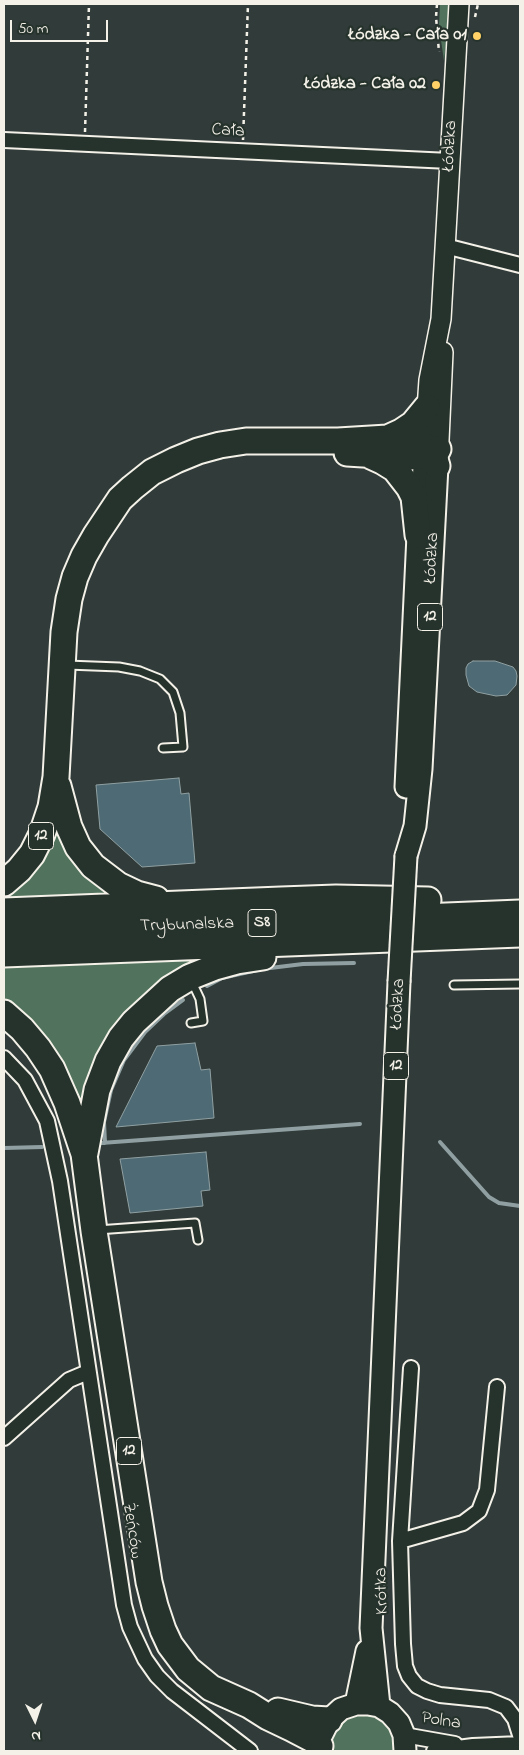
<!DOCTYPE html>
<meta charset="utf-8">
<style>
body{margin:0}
#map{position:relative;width:524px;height:1755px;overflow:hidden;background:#313c3a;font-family:"Indie Flower",sans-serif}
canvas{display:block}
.frame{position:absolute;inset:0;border:5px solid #f4f1e8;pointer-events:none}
.north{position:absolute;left:10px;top:1695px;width:50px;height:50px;-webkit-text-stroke:4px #26332d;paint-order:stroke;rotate:176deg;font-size:14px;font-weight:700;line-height:20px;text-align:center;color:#f4f1e8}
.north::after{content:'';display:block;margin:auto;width:18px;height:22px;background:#f4f1e8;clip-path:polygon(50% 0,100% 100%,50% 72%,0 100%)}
.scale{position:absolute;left:10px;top:20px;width:98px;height:22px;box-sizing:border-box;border:2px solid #f4f1e8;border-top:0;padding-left:6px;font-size:15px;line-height:18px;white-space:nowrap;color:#f4f1e8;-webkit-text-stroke:4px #26332d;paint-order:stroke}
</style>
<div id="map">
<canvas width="524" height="1755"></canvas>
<div class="frame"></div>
<div class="north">N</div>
<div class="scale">50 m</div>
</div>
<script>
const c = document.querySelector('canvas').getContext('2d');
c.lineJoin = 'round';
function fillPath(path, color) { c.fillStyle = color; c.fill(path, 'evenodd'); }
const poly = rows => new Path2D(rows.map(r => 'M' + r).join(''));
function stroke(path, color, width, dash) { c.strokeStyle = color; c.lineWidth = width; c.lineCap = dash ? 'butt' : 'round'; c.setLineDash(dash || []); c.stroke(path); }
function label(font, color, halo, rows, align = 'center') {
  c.font = font + ' "Indie Flower",sans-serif'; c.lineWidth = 4.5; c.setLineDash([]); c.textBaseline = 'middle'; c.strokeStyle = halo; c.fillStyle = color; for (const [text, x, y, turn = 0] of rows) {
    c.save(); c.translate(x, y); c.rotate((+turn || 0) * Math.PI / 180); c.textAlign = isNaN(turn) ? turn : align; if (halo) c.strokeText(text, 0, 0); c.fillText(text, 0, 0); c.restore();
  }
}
fillPath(poly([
 [440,4,451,4,444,61,439,26],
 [56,817,120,894,4,902,4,892],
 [196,960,199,964,168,983,80,1119,4,1007,4,968],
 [357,1715,374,1716,384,1721,394,1735,395,1751,333,1751,333,1737,339,1727,347,1719]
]), '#51725c');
const water = poly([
 [473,661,495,661,513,667,516,671,517,676,516,685,507,695,496,696,477,692,469,686,466,675,466,668,468,664,473,661],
 [179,778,181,794,189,793,195,863,142,867,100,829,96,785,179,778],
 [195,1043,201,1070,210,1069,214,1118,116,1127,157,1046,195,1043],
 [206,1152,210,1190,201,1191,203,1206,130,1213,120,1159,206,1152]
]);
fillPath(water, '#4e6a74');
stroke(water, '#90a0a2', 1);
stroke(poly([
 [207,986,222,978,262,969,303,964,354,963],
 [440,1142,489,1197,499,1203,520,1206],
 [101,1143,360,1124],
 [105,1143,104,1122,111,1090,124,1060,145,1032,164,1014,183,1000],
 [4,1148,42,1147]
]), '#90a0a2', 4);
const service = poly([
 [67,665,119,667,140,671,160,679,173,692,180,713,183,747,163,748],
 [454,985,520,984],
 [191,1023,203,1021,200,999,192,982],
 [97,1230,195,1223,198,1240]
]);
const minor = poly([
 [4,140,450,161],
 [445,246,520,265],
 [4,1058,25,1080,47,1121,60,1181,124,1605,130,1627,145,1659,157,1676,172,1691,250,1751],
 [411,1368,400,1541,403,1644,405,1666,409,1676,417,1686,427,1691,440,1695,489,1700,506,1707,515,1719,520,1735],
 [4,1438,69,1380,88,1372],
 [400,1541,463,1523,479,1511,487,1490,497,1387],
 [404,1735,455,1744],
 [434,1751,473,1746,520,1744]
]);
const secondary = poly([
 [438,462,443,352],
 [420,511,429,380,441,319,459,4]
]);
const primary = poly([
 [406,787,418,535],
 [406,856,415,826,421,769,437,466],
 [356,1704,367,1651],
 [379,1706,371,1628,399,982],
 [322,1734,329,1720,341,1709,356,1704,368,1704,379,1706,390,1713,399,1723,404,1735,405,1751]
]);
const motorway = poly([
 [390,437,401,432,413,424,427,407],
 [347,453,411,457,425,455,438,449],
 [371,456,382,461,395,469,409,487,414,497,418,535],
 [58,786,69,827,78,847,93,866,118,885,137,894,156,899],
 [4,883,19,870,32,854,42,834,51,807,56,777,64,632,69,599,75,577,84,556,96,535,120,499,132,488,152,472,176,460,198,451,220,445,246,441,338,441,404,437,417,441,425,446,433,453,437,466],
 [4,911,281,900,336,898,428,900],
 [4,934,520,913],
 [4,954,520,934],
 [4,1013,22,1029,38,1048,52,1069,67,1103,84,1154,94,1231,149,1582,155,1606,163,1630,170,1645,188,1669,211,1688,249,1705,268,1717,291,1728,314,1740,320,1746],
 [85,1153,97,1090,108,1061,121,1038,134,1022,170,989,190,977,215,967,237,961,263,957],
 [278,1711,312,1719,329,1720]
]);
stroke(service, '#f4f1e8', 11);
stroke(minor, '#f4f1e8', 18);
stroke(secondary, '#f4f1e8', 22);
stroke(primary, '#f4f1e8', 25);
stroke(motorway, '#f4f1e8', 29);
stroke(poly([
 [437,4,436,17,439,52],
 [475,17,478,4],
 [85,132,89,4],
 [243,140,248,4]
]), '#f4f1e8', 2.5, [4, 4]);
stroke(service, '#26332d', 7);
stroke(minor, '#26332d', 14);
stroke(secondary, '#26332d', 19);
stroke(primary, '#26332d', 21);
stroke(motorway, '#26332d', 25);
const primaryBridge = poly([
 [399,982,406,856]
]);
stroke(primaryBridge, '#f4f1e8', 25, []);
stroke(primaryBridge, '#26332d', 21);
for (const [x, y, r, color] of [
 [477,36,5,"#ffd166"],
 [436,85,5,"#ffd166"]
]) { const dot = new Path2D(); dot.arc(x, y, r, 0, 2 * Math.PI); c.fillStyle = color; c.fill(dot); stroke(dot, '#26332d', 2); }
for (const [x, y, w] of [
 [430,617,25],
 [41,836,25],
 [262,923,28],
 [396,1066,25],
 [129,1451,25]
]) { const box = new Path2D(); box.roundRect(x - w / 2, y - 13.5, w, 27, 4); c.fillStyle = '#26332d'; c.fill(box); stroke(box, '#f4f1e8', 1); }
label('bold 16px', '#f4f1e8', null, [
 ["12",430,617],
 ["12",41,836],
 ["S8",262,923],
 ["12",396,1066],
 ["12",129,1451]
]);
label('bold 18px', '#f4f1e8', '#26332d', [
 ["Łódzka - Cała 01",467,36],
 ["Łódzka - Cała 02",426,85]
], 'right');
label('18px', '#f4f1e8', '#26332d', [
 ["Cała",228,132,3],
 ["Łódzka",451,146,-87],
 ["Łódzka",433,558,-87],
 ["Trybunalska",187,926,-2],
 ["Łódzka",399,1004,-87],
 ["Żeńców",131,1531,81],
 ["Krótka",383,1591,-92],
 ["Polna",441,1722,9]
]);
</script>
